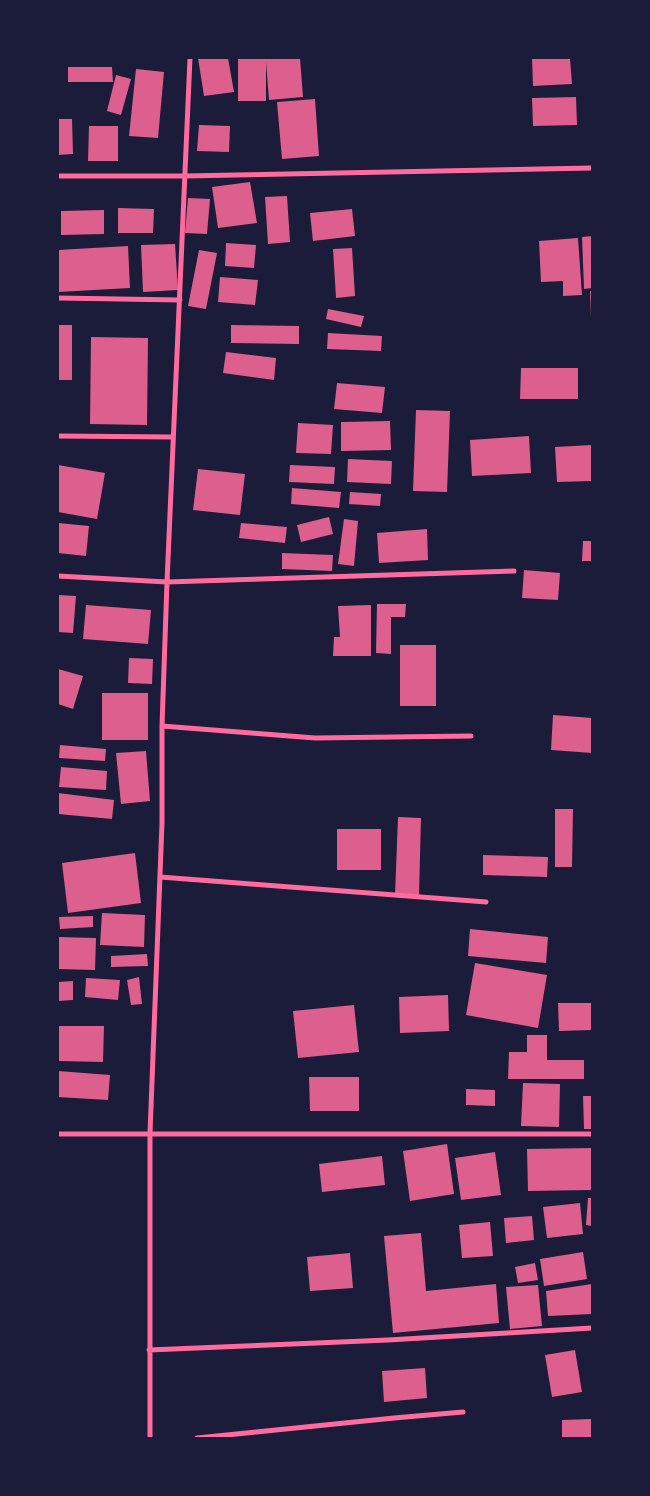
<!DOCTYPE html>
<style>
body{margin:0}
#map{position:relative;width:650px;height:1496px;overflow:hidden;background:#1b1b3a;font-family:"PT Serif",serif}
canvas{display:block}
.frame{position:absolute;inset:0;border:59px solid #1b1b3a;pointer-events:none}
</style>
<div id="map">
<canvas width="650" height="1496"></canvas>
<div class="frame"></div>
</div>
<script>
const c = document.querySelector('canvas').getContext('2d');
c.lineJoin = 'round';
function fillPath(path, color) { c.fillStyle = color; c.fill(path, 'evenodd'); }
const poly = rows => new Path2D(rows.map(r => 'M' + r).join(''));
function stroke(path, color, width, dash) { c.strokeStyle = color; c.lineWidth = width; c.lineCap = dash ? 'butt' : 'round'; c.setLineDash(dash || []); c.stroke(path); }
fillPath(poly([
 [198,58,228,58,234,92,204,96],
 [238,58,300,58,303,97,269,100,266,62,266,101,238,101],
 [532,58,570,58,572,84,533,86],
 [68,67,112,67,113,82,68,82],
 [136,69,164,72,158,138,129,136],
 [116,75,131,79,121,115,107,111],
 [576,97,577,125,533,126,532,98],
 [315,99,319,156,282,159,277,102],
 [58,119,72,119,73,154,58,155],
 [199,125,230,126,229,152,197,151],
 [89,126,118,126,118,161,88,161],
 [250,182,257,223,218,228,212,187],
 [287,196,290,242,268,244,265,197],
 [188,198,210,199,207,234,185,233],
 [118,208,154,209,153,233,118,233],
 [352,209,355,236,313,241,310,213],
 [104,210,104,234,61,235,61,211],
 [592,236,592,288,584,289,582,237],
 [578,238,582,295,563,296,563,281,541,282,539,241],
 [226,243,256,245,254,268,225,266],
 [175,244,178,290,143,292,141,245],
 [128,246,130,288,58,292,58,250],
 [352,248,355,296,336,298,333,249],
 [199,250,217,253,206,309,188,306],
 [220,277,258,280,255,305,218,302],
 [590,291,592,291,592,318,591,318],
 [328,309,364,316,361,327,326,319],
 [58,325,72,325,72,380,58,380],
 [231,325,299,326,299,344,231,343],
 [328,333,382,336,381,351,327,349],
 [91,337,148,338,147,425,90,424],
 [226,352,276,358,274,380,223,373],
 [521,368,578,368,578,399,520,399],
 [337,383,385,387,382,413,334,409],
 [416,410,450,411,447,492,413,491],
 [390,421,391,450,341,451,341,422],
 [298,423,333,425,331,454,296,453],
 [529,436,531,473,472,476,470,440],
 [592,445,592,481,557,482,555,447],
 [348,459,392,461,391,484,347,482],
 [58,465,105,473,97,519,58,512],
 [290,465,335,467,334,484,289,482],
 [198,469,245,474,240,515,193,510],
 [292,488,341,492,339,508,291,504],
 [350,492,381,494,380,506,349,504],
 [329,517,333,534,301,542,297,525],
 [344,519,358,521,354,566,338,564],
 [58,523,89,526,86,556,58,553],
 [241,523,287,527,285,543,239,538],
 [427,529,428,560,379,563,377,533],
 [583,541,592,541,592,561,582,561],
 [282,553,333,555,332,571,282,569],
 [524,570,560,573,558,600,522,598],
 [58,595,76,596,73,633,58,632],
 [377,604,406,604,405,617,391,617,391,654,376,653],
 [86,605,151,610,148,644,83,639],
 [371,605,371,656,333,656,334,637,340,637,338,606],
 [400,645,436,645,436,706,400,706],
 [129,658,153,659,152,684,128,683],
 [58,669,83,676,73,709,58,704],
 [102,693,148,693,148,740,102,740],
 [553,715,592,718,592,753,551,750],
 [60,745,106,749,105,761,59,758],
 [146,751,150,801,121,804,116,753],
 [61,767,107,771,106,790,59,787],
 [58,793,114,800,112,819,58,814],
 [555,809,573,809,572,867,555,867],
 [398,817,421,818,419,895,395,895],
 [337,829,381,829,381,870,337,870],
 [135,853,141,903,68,913,62,863],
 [483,855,548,857,547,877,483,875],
 [102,913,145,915,144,947,100,945],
 [93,916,93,927,60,929,59,917],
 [470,929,548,937,546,963,468,956],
 [58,937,96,938,95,970,58,969],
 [147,954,148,966,111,967,111,956],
 [475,963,547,975,538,1028,466,1015],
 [139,977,142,1004,131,1005,127,980],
 [86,978,120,980,118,1000,85,997],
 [73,981,73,1000,58,1001,58,982],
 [448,995,449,1031,400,1033,399,997],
 [558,1003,592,1003,592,1030,559,1031],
 [354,1005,359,1052,298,1058,293,1011],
 [59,1026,104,1026,103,1062,59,1061],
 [527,1035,547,1035,547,1060,584,1060,584,1079,508,1079,509,1052,527,1052],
 [58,1071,110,1075,108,1100,58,1097],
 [309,1077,359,1077,359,1111,310,1111],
 [523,1083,560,1084,559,1127,521,1126],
 [466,1089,495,1090,495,1106,466,1105],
 [583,1096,592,1096,592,1129,584,1129],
 [447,1144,454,1194,410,1201,403,1151],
 [592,1148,592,1190,528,1191,527,1149],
 [495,1152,501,1195,461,1200,455,1158],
 [382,1156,385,1185,322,1192,319,1164],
 [588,1198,592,1198,592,1226,586,1225],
 [580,1203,583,1234,547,1238,543,1207],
 [532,1216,534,1240,506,1243,504,1218],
 [490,1222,493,1256,462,1258,459,1225],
 [421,1233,426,1291,496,1284,499,1323,393,1333,384,1236],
 [583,1252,587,1279,544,1286,540,1259],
 [350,1253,353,1288,310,1291,307,1257],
 [535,1263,538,1280,518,1283,515,1267],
 [592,1284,592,1314,548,1316,546,1291],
 [538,1285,542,1326,510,1329,506,1287],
 [575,1350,582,1392,552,1397,545,1355],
 [425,1368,427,1398,384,1402,382,1371],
 [592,1419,592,1438,562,1438,562,1420]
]), '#dd5f8e');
stroke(poly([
 [58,176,185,176,592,168],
 [58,298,180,300],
 [58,436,173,437],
 [58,576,167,582,514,571],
 [162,726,315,738,471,736],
 [160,877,486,902],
 [58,1134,592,1134],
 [149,1350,388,1340,592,1328],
 [150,1438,150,1133,162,823,162,726,167,582,190,58],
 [197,1438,394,1418,463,1412]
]), '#ff6b9d', 5);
</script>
